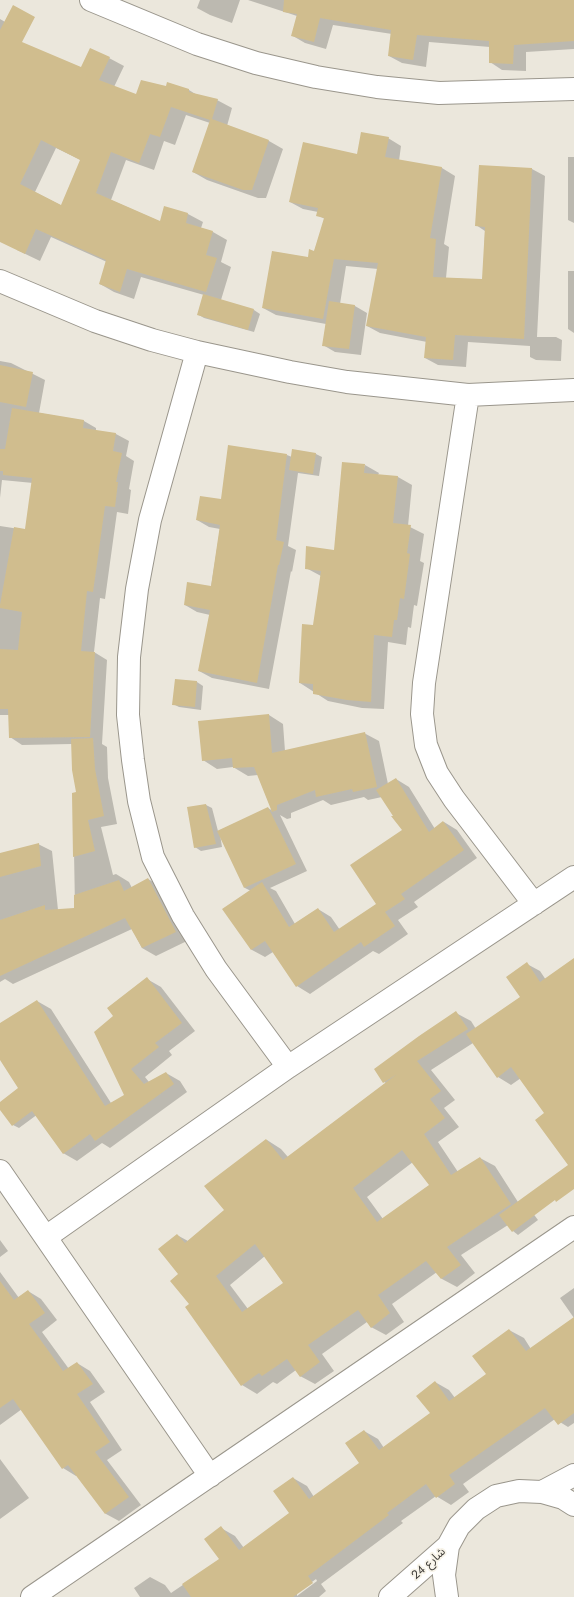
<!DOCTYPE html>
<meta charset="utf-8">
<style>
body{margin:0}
canvas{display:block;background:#ebe7dc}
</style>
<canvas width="574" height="1597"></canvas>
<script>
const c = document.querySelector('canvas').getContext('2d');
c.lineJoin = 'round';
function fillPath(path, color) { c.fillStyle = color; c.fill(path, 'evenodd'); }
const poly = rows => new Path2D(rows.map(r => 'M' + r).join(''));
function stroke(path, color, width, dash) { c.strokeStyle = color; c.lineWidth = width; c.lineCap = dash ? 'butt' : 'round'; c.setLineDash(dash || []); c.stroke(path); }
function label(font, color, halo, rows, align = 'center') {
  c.font = font + ' Jost,"Noto Sans Arabic",sans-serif'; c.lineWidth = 3.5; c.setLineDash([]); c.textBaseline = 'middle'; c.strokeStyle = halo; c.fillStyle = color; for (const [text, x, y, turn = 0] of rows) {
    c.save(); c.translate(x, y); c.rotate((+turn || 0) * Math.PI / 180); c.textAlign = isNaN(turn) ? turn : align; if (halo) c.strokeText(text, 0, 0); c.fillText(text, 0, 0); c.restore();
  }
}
fillPath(poly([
 [200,0,240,0,232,23,210,15,197,8],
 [248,0,574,0,574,49,526,52,526,71,502,70,490,62,490,47,429,42,426,67,402,63,389,56,392,34,333,25,326,49,305,43,293,36,297,16],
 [0,19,19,30,0,63],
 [109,58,124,66,114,87,137,96,167,87,168,83,189,90,197,95,217,100,232,108,227,126,269,141,283,149,266,198,258,198,207,180,193,172,210,123,186,115,175,145,164,141,154,170,126,160,111,200,161,222,165,207,188,214,203,222,201,228,213,232,227,240,221,262,231,267,221,300,254,310,260,314,254,332,204,318,199,315,204,295,141,277,134,299,114,292,100,284,107,262,51,237,40,261,17,250,0,218,0,116,81,69],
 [56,148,81,160,62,206,35,192],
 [388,138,401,146,399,161,442,168,455,176,444,244,449,247,446,278,483,280,485,231,476,225,480,166,532,169,545,176,537,337,556,337,562,340,561,361,536,360,530,357,530,346,468,342,466,367,438,365,425,358,427,342,380,333,367,326,378,269,346,266,340,304,355,306,367,313,361,355,335,352,323,345,326,324,276,315,263,308,314,252,325,219,317,215,318,212,303,209,290,202,358,155],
 [568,157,574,157,574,223,568,220],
 [568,271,574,271,574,333,568,329],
 [0,361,11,363,45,380,39,413,84,421,96,428,96,431,116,434,129,441,126,456,134,461,129,489,131,490,128,514,117,512,105,599,100,598,94,652,107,660,102,744,107,747,108,778,117,824,101,827,113,875,116,874,129,882,132,888,148,879,162,887,189,940,156,956,142,948,132,929,13,984,5,979,0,982,0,854,38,844,52,851,58,910,75,909,73,794,77,793,72,744,22,745,10,737,9,715,0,715,0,526,26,530,33,483,2,480,0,498],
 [293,450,316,454,322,457,319,476,298,473,288,546,296,550,292,572,291,571,269,689,212,678,199,671,210,615,197,612,185,605,211,587,220,529,209,527,197,520,222,500,287,455,292,457],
 [365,465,379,473,378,475,398,477,412,485,408,526,424,534,420,561,424,563,417,606,414,605,411,628,408,627,406,645,388,642,384,709,362,708,328,701,300,683,314,626,321,576,306,568,335,551],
 [176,680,197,682,203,686,201,710,179,707,173,704],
 [269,715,283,724,285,751,364,733,379,741,388,784,396,779,409,787,435,829,444,822,457,830,477,858,414,902,418,907,398,920,408,934,379,954,373,951,310,994,297,986,273,952,265,957,252,950,224,909,251,891,245,888,220,834,222,847,201,851,195,847,206,805,212,808,218,831,268,808,273,811,258,775,248,776,233,767,217,769,203,760],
 [364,797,368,800,382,797,403,830,377,904,340,930,331,917,318,909,295,924,276,891,270,888,307,871,280,815,287,819,291,818,291,813,323,800,331,805],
 [574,959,574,1171,546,1113,521,1078,511,1085,498,1077,473,1043,431,1070,455,1100,444,1108,459,1127,438,1142,458,1172,480,1158,495,1166,518,1202,526,1204,538,1220,518,1235,513,1231,508,1225,461,1255,475,1273,457,1287,442,1279,437,1272,392,1304,404,1322,386,1335,371,1327,367,1322,322,1354,334,1371,315,1384,300,1376,296,1370,277,1384,273,1382,257,1394,242,1385,191,1304,180,1274,177,1235,188,1241,226,1210,267,1140,281,1149,288,1157,386,1083,384,1082,456,1013,471,1021,476,1029,521,997,527,964,540,971,546,980],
 [413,1162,430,1185,383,1219,367,1197],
 [265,1256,284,1283,248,1309,230,1285],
 [147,979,161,987,195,1031,169,1051,172,1055,145,1077,149,1082,166,1073,180,1081,187,1092,110,1148,102,1143,77,1161,63,1153,37,1001,51,1009,111,1103,126,1095,115,1017],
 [24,1093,38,1114,19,1128,13,1125,0,1108,0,1103],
 [0,1240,8,1251,0,1257],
 [0,1272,19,1298,28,1291,41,1299,57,1320,42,1332,69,1369,77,1363,90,1371,105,1392,90,1402,122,1450,107,1460,141,1505,119,1521,106,1514,77,1475,76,1476,63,1468,22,1409,0,1425],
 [574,1288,574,1318,560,1298],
 [574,1318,574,1423,568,1427,555,1419,463,1484,469,1492,451,1505,436,1496,401,1521,403,1523,321,1584,326,1591,319,1597,140,1597,134,1588,150,1577,165,1585,171,1593,221,1559,221,1528,235,1536,244,1548,290,1513,293,1478,307,1486,314,1497,360,1463,364,1431,378,1439,384,1448,431,1413,435,1382,449,1390,455,1398,488,1375,509,1330,524,1338,531,1349],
 [316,1579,317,1581,297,1596,297,1593],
 [0,1459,29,1498,0,1519]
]), '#0003');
fillPath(poly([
 [284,0,574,0,574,41,514,45,513,64,489,63,489,41,417,35,413,60,388,56,391,30,320,18,314,42,291,36,297,14,283,12],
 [13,5,35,17,22,42,81,67,90,48,110,57,99,80,136,94,141,80,166,86,167,82,189,89,189,92,218,99,212,119,269,140,252,190,243,190,192,172,210,120,171,107,160,137,150,134,139,163,111,152,96,193,160,221,164,206,188,213,186,223,213,231,206,255,217,258,206,292,127,269,120,292,99,284,106,260,36,229,25,254,0,242,0,30],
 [41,140,80,160,61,205,20,184],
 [361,132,389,137,385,157,442,167,430,238,436,239,433,277,482,279,485,227,475,226,479,165,532,168,524,339,455,335,453,360,424,358,426,337,366,326,378,263,334,259,323,319,262,308,272,251,308,257,309,249,314,251,324,218,316,216,318,208,289,202,303,142,357,154],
 [203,294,254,309,248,330,197,315],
 [329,301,355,305,349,349,322,346],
 [0,365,33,372,26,407,0,402],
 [12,408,84,420,83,428,116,433,113,451,122,453,116,482,118,482,115,507,105,506,93,592,87,591,81,651,95,652,90,737,9,738,8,709,0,709,0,649,18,650,22,612,0,608,0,605,14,527,25,529,32,478,3,475,3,471,0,471,0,449,5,449],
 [228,445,287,454,276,540,284,542,279,565,278,565,257,683,198,671,210,610,184,605,187,582,211,586,220,525,196,520,200,496,221,499],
 [292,449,316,453,313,474,289,470],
 [342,462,365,464,364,473,398,476,393,523,411,525,407,553,410,554,404,599,400,598,397,620,394,620,392,637,374,635,371,702,347,700,313,694,313,684,299,683,302,624,313,625,321,571,305,569,306,546,334,550],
 [175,679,197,681,195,707,172,705],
 [269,714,272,753,365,732,377,787,353,792,352,789,316,797,315,790,277,805,277,810,272,812,254,767,233,768,232,758,202,761,198,721],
 [93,738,95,769,104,816,88,820,95,851,73,857,72,793,76,792,72,770,71,739],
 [396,778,429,832,443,821,464,850,401,894,405,899,385,912,395,926,364,947,361,942,296,987,265,941,251,950,222,909,262,882,289,927,318,908,334,932,376,904,350,865,402,830,391,816,393,816,376,790],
 [206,804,216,844,194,848,187,807],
 [268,807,296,864,244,888,217,831],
 [39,843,41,866,0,877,0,853],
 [148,878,176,932,142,948,125,918,0,976,0,920,45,905,45,910,74,908,74,895,119,880,124,891],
 [574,958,574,1189,556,1202,555,1200,512,1232,499,1215,568,1165,535,1120,544,1113,511,1067,497,1078,466,1034,520,997,506,977,527,962,540,982],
 [147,977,182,1023,155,1043,159,1047,131,1069,144,1084,166,1072,174,1084,95,1141,90,1134,63,1154,32,1111,12,1126,0,1110,0,1102,18,1088,0,1060,0,1023,37,1000,105,1106,124,1095,94,1032,113,1016,107,1008],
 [456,1011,468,1029,417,1061,441,1091,430,1099,445,1118,424,1134,451,1175,480,1157,511,1204,447,1247,461,1265,441,1279,426,1261,378,1295,390,1313,371,1328,358,1310,308,1345,320,1362,300,1377,287,1359,262,1376,259,1373,241,1386,185,1307,189,1304,170,1281,178,1274,158,1249,177,1234,185,1243,224,1210,204,1186,266,1139,283,1160,397,1074,383,1083,374,1069,419,1036],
 [402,1150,429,1185,377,1222,353,1188],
 [255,1244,283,1283,242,1312,216,1276],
 [0,1281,14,1300,28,1290,45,1313,29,1324,63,1371,77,1362,93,1384,77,1394,110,1442,95,1452,129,1497,105,1514,68,1465,62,1469,13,1399,0,1408],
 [574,1317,574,1413,558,1425,545,1408,449,1475,455,1484,436,1498,426,1484,387,1513,389,1515,308,1576,313,1583,293,1597,191,1597,182,1584,219,1559,204,1539,221,1526,239,1550,289,1513,273,1491,293,1477,309,1499,359,1463,345,1443,364,1430,379,1450,430,1413,416,1396,435,1381,449,1401,486,1374,472,1356,509,1329,526,1351]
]), '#d0bd8e');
const street = poly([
 [91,0,197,44,256,63,316,77,377,87,439,93,574,89],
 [0,281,95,321,152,340,197,352,290,372,347,382,468,395,574,390],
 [197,352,150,520,137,589,129,657,128,715,133,760,139,801,153,857,183,916,216,969,288,1067],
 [468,395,424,683,422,714,426,745,437,773,454,799,534,904],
 [0,1171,210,1476],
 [46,1237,288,1067,574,877],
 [32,1597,574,1227]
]);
const secondary = poly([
 [542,1492,574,1475],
 [390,1597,448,1546],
 [447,1597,444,1575,448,1546,459,1526,476,1509,496,1496,519,1491,542,1492,563,1498,574,1505]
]);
stroke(street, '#9a968c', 24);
stroke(secondary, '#9a968c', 24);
stroke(street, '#fff', 22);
stroke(secondary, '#fff', 22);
label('12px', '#3d3b37', '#f8f4e9', [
 ["شارع 24",429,1564,-42]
]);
</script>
